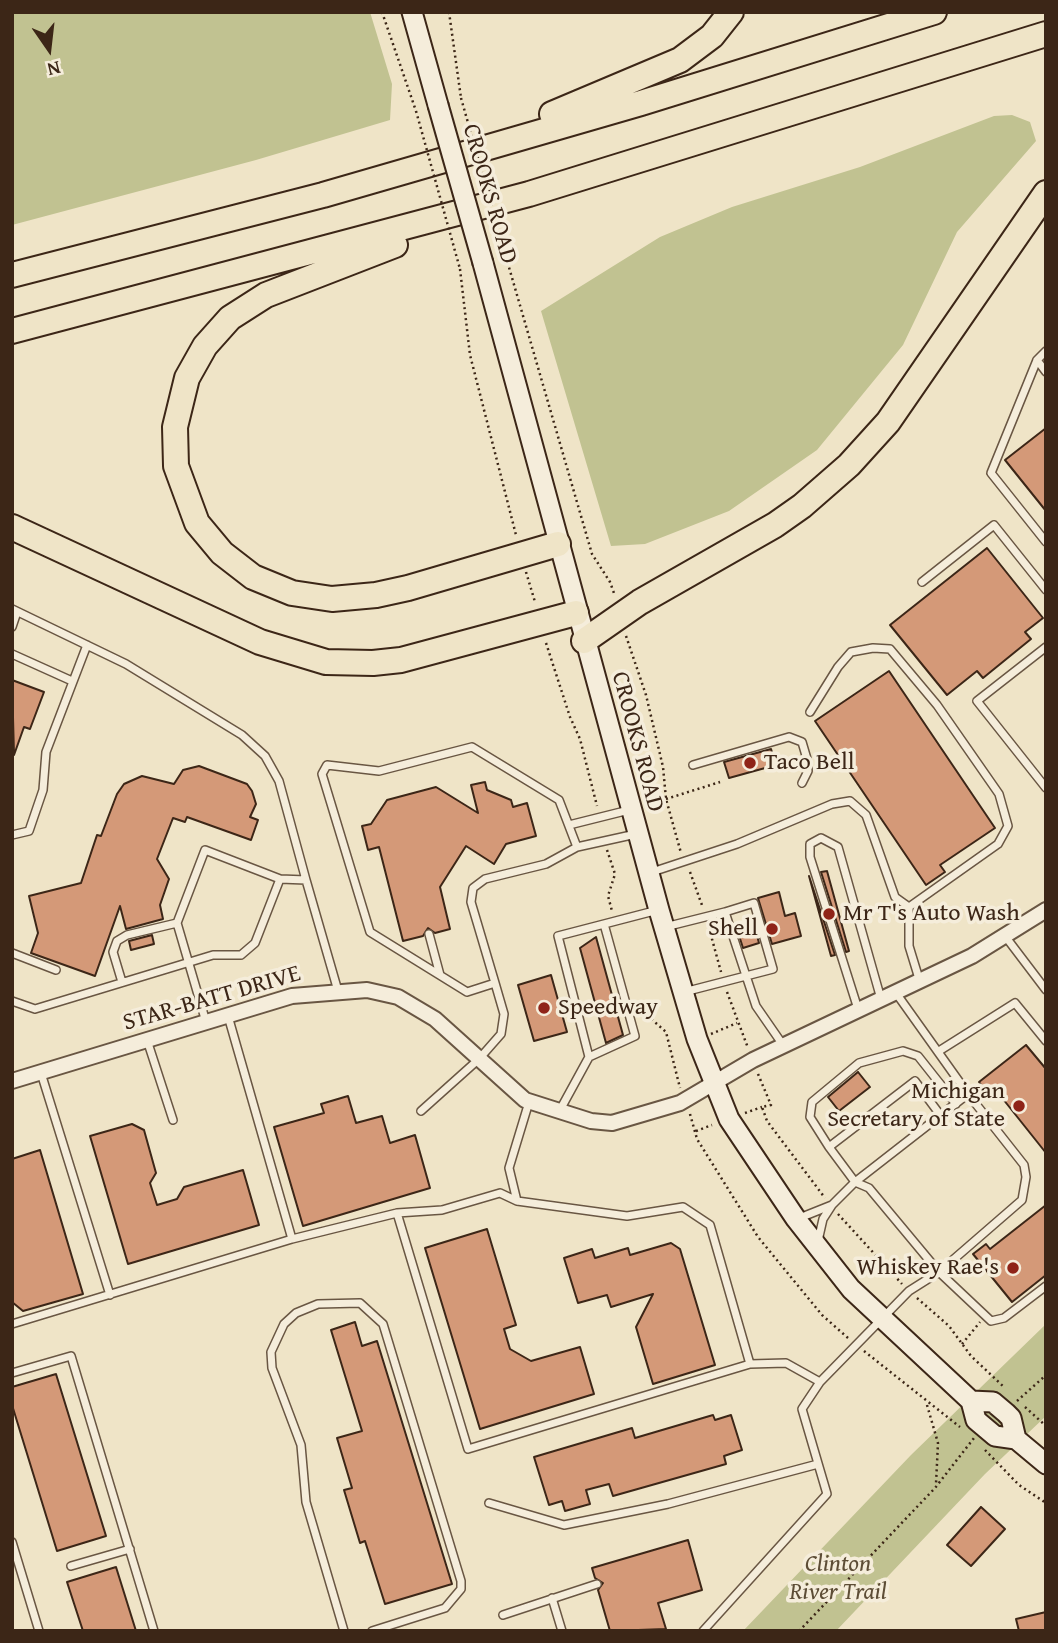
<!DOCTYPE html>
<style>
body{margin:0}
#map{position:relative;width:1058px;height:1643px;overflow:hidden;background:#efe4c7;font-family:"Gentium Book Plus",serif}
canvas{display:block}
.frame{position:absolute;inset:0;border:14px solid #3c2617;pointer-events:none}
.north{position:absolute;left:14px;top:14px;width:70px;height:70px;-webkit-text-stroke:5px #f5eddb;paint-order:stroke;rotate:166deg;font-size:19px;font-weight:700;line-height:28px;text-align:center;color:#3c2617}
.north::after{content:'';display:block;margin:auto;width:24px;height:32px;background:#3c2617;clip-path:polygon(50% 0,100% 100%,50% 72%,0 100%)}
</style>
<div id="map">
<canvas width="1058" height="1643"></canvas>
<div class="frame"></div>
<div class="north">N</div>
</div>
<script>
const c = document.querySelector('canvas').getContext('2d');
c.lineJoin = 'round';
function fillPath(path, color) { c.fillStyle = color; c.fill(path, 'evenodd'); }
const poly = rows => new Path2D(rows.map(r => 'M' + r).join(''));
function stroke(path, color, width, dash) { c.strokeStyle = color; c.lineWidth = width; c.lineCap = dash ? 'butt' : 'round'; c.setLineDash(dash || []); c.stroke(path); }
function label(font, color, halo, rows, align = 'center') {
  c.font = font + ' "Gentium Book Plus",serif'; c.lineWidth = 7; c.setLineDash([]); c.textBaseline = 'middle'; c.strokeStyle = halo; c.fillStyle = color; for (const [text, x, y, turn = 0] of rows) {
    c.save(); c.translate(x, y); c.rotate((+turn || 0) * Math.PI / 180); c.textAlign = isNaN(turn) ? turn : align; if (halo) c.strokeText(text, 0, 0); c.fillText(text, 0, 0); c.restore();
  }
}
fillPath(poly([
 [12,12,370,12,392,84,390,120,256,160,12,225],
 [1012,115,1030,122,1036,141,957,232,903,345,817,450,729,511,645,544,611,546,541,311,660,237,732,207,860,167,994,116],
 [1046,1324,1046,1416,985,1474,836,1631,743,1631,911,1455]
]), '#c1c291');
const building = poly([
 [1046,428,1046,511,1005,460,1046,428],
 [987,548,1043,618,1025,632,1031,639,983,678,977,671,947,695,890,625,987,548],
 [889,671,995,828,940,865,945,872,926,885,815,721,889,671],
 [12,680,44,692,30,729,24,727,14,755,12,680],
 [771,749,776,765,729,778,724,762,771,749],
 [199,766,247,784,252,791,256,804,250,817,258,820,251,840,187,817,185,822,173,818,157,859,169,879,160,905,163,919,126,929,120,906,95,976,31,953,38,933,29,896,81,883,97,835,101,836,117,794,124,784,142,776,174,784,183,770,199,766],
 [485,782,487,790,511,800,513,807,527,803,536,836,506,844,494,864,466,846,440,887,450,929,435,933,428,928,423,936,403,941,379,847,368,850,362,826,371,824,387,800,436,787,478,813,471,785,485,782],
 [827,871,849,951,846,952,821,872,827,871],
 [809,876,835,955,831,956,809,876],
 [779,892,785,916,795,913,801,936,772,944,758,898,779,892],
 [753,921,759,943,743,948,736,926,753,921],
 [152,935,154,944,131,950,129,941,152,935],
 [596,937,623,1035,606,1043,580,948,596,937],
 [551,975,567,1032,534,1041,518,985,551,975],
 [1026,1045,1046,1069,1046,1153,995,1089,988,1094,979,1082,1026,1045],
 [858,1072,870,1087,839,1111,828,1097,858,1072],
 [348,1096,356,1123,382,1116,390,1143,415,1135,430,1188,303,1226,274,1127,324,1113,321,1104,348,1096],
 [132,1124,144,1130,156,1173,150,1183,157,1205,177,1199,184,1187,243,1170,259,1225,128,1264,90,1136,132,1124],
 [40,1150,83,1294,23,1311,12,1302,12,1159,40,1150],
 [1046,1205,1046,1275,1012,1302,973,1254,986,1244,990,1249,1046,1205],
 [487,1229,516,1325,504,1329,510,1349,531,1361,580,1347,594,1394,480,1429,425,1248,487,1229],
 [671,1243,680,1249,715,1365,653,1384,636,1327,653,1294,611,1307,607,1295,578,1303,564,1258,592,1249,595,1258,628,1248,630,1255,671,1243],
 [355,1322,362,1346,377,1341,452,1584,385,1604,365,1541,360,1543,344,1490,352,1488,337,1438,362,1431,331,1330,355,1322],
 [56,1374,106,1536,57,1551,12,1405,12,1387,56,1374],
 [713,1415,715,1420,731,1415,742,1450,724,1456,726,1464,613,1496,609,1484,586,1490,590,1504,565,1511,562,1501,549,1505,534,1457,632,1428,635,1438,713,1415],
 [981,1507,1005,1529,971,1566,947,1545,981,1507],
 [688,1540,702,1590,658,1603,666,1629,610,1631,598,1590,603,1583,595,1578,592,1568,688,1540],
 [116,1567,136,1631,83,1631,67,1582,116,1567],
 [1046,1612,1046,1631,1019,1631,1016,1619,1046,1612]
]);
fillPath(building, '#d49978');
stroke(building, '#3c2617', 2);
const service = poly([
 [1046,351,1037,360,991,473,1046,542],
 [1037,360,1046,372],
 [922,582,994,525,1046,590],
 [12,609,126,664,242,735,265,756,279,781,306,880],
 [12,627,17,612],
 [1046,647,977,701,1046,788],
 [12,654,72,681],
 [810,712,838,667,851,652,873,648,890,649,937,705,999,794,1008,826,998,844,909,907,909,946,920,982],
 [693,765,789,737,802,742,807,759,808,771,802,783],
 [569,825,629,810],
 [12,835,29,831,43,790,46,752,87,645],
 [649,873,737,844,832,804,850,801,866,815,895,897,909,907],
 [665,927,725,912,756,1006,783,1045],
 [429,934,440,975],
 [1005,936,1046,990],
 [12,953,56,970],
 [122,982,113,952,117,941,127,935,177,923],
 [495,983,471,902,473,888,485,879,546,864,577,847],
 [684,992,773,969,754,903,725,912],
 [896,993,968,1094],
 [12,1001,35,1009,213,955,241,955,255,943,280,879],
 [858,1009,810,857,810,844,821,838,838,847,881,999],
 [228,1016,292,1239],
 [206,1022,177,923,205,850,280,879,306,880,338,991],
 [147,1040,173,1120],
 [939,1051,1015,1003,1046,1041],
 [589,1057,635,1036,604,924],
 [41,1073,110,1295],
 [560,1110,589,1057,558,936,658,910],
 [421,1111,479,1059,501,1034,504,1014,495,983,467,992,370,932,322,774,327,765,379,771,472,747,559,800,577,847,636,834],
 [941,1116,915,1081,829,1147,855,1182,869,1188,939,1272,991,1321,1004,1318,1046,1286],
 [829,1147,810,1117,812,1102,859,1063,903,1051,918,1056,956,1104],
 [397,1213,442,1210,500,1193,517,1201],
 [797,1219,832,1205],
 [12,1324,292,1239,397,1213,468,1449,750,1364,710,1225,683,1207,627,1216,517,1201,509,1168,529,1102],
 [750,1364,786,1363,820,1382,909,1291,939,1272,1022,1200,1026,1177,1024,1165,968,1094,855,1182,832,1205,823,1219,818,1241],
 [12,1373,71,1356,154,1631],
 [489,1503,564,1525,668,1504,818,1464],
 [12,1542,39,1631],
 [71,1566,130,1549],
 [552,1598,562,1631],
 [503,1615,597,1584],
 [344,1631,306,1502,301,1445,272,1368,271,1352,284,1324,296,1313,318,1304,360,1303,383,1324,461,1581,461,1589,445,1608,372,1631],
 [703,1631,827,1494,802,1409,820,1382]
]);
const minor = poly([
 [12,1081,292,996,367,990,398,997,435,1019,525,1100,591,1121,612,1123,680,1103,753,1060,972,956,1046,910]
]);
const secondary = poly([
 [412,12,438,105],
 [483,263,659,910,697,1039,729,1119,796,1219,851,1289,971,1401,976,1420,995,1436,1016,1439,1046,1464],
 [971,1401,993,1402,1006,1413,1011,1418,1016,1439]
]);
const motorway = poly([
 [552,114,680,60,712,36,731,12],
 [395,245,266,295,230,318,205,346,187,378,175,427,176,466,197,523,222,553,253,577,292,593,332,599,376,595,408,588,558,544],
 [12,275,323,195,641,103,934,12],
 [12,331,529,194,1046,34],
 [12,527,260,642,326,662,373,663,401,660,576,613],
 [584,641,640,602,775,525,802,506,849,465,888,422,1046,193]
]);
stroke(service, '#695643', 10);
stroke(minor, '#695643', 18);
stroke(secondary, '#3c2617', 23);
stroke(motorway, '#3c2617', 28);
stroke(poly([
 [382,12,416,111],
 [449,12,461,98],
 [506,257,592,554,610,582,615,596],
 [460,269,470,355,516,535],
 [526,572,535,602],
 [626,636,646,695,663,767,666,799,681,853],
 [546,643,570,717,580,739,597,806],
 [666,799,720,782],
 [607,850,615,874,608,896,612,911],
 [690,872,703,908],
 [709,928,721,972],
 [727,992,748,1048],
 [639,1008,666,1032,680,1088],
 [711,1034,737,1023],
 [758,1074,771,1105,762,1107,767,1121,825,1198],
 [745,1113,762,1107],
 [690,1114,697,1139,758,1237,822,1315,848,1338],
 [696,1131,712,1125],
 [838,1214,902,1284],
 [917,1298,949,1326,971,1356,1005,1388],
 [962,1344,980,1322],
 [864,1351,960,1427],
 [1017,1401,1046,1375],
 [927,1405,938,1443,936,1484],
 [1025,1407,1046,1426],
 [985,1450,1019,1485,1046,1503],
 [799,1631,935,1488,974,1438]
]), '#3c2617', 2.5, [2, 3.5]);
stroke(service, '#f5eddb', 7);
stroke(minor, '#f5eddb', 14);
stroke(secondary, '#f5eddb', 19);
stroke(motorway, '#efe4c7', 24);
const secondaryBridge = poly([
 [438,105,483,263]
]);
stroke(secondaryBridge, '#3c2617', 23, []);
stroke(poly([
 [461,98,506,257],
 [416,111,460,269]
]), '#3c2617', 2.5, [2, 3.5]);
stroke(secondaryBridge, '#f5eddb', 19);
for (const [x, y, r, color] of [
 [750,763,7,"#8f2418"],
 [829,914,7,"#8f2418"],
 [772,929,7,"#8f2418"],
 [544,1008,7,"#8f2418"],
 [1019,1106,7,"#8f2418"],
 [1013,1268,7,"#8f2418"]
]) { const dot = new Path2D(); dot.arc(x, y, r, 0, 2 * Math.PI); c.fillStyle = color; c.fill(dot); stroke(dot, '#f5eddb', 2.5); }
label('24px', '#3c2617', '#f5eddb', [
 ["CROOKS ROAD",489,194,74],
 ["CROOKS ROAD",637,742,75],
 ["STAR-BATT DRIVE",212,999,-16]
]);
label('24px', '#3c2617', '#f5eddb', [
 ["Taco Bell",764,763],
 ["Mr T's Auto Wash",843,914],
 ["Shell",758,929,"right"],
 ["Speedway",558,1008],
 ["Michigan",1005,1092,"right"],
 ["Secretary of State",1005,1120,"right"],
 ["Whiskey Rae's",999,1268,"right"]
], 'left');
label('italic 24px', '#5d4d36', '#f5eddb', [
 ["Clinton",838,1565],
 ["River Trail",838,1593]
]);
</script>
